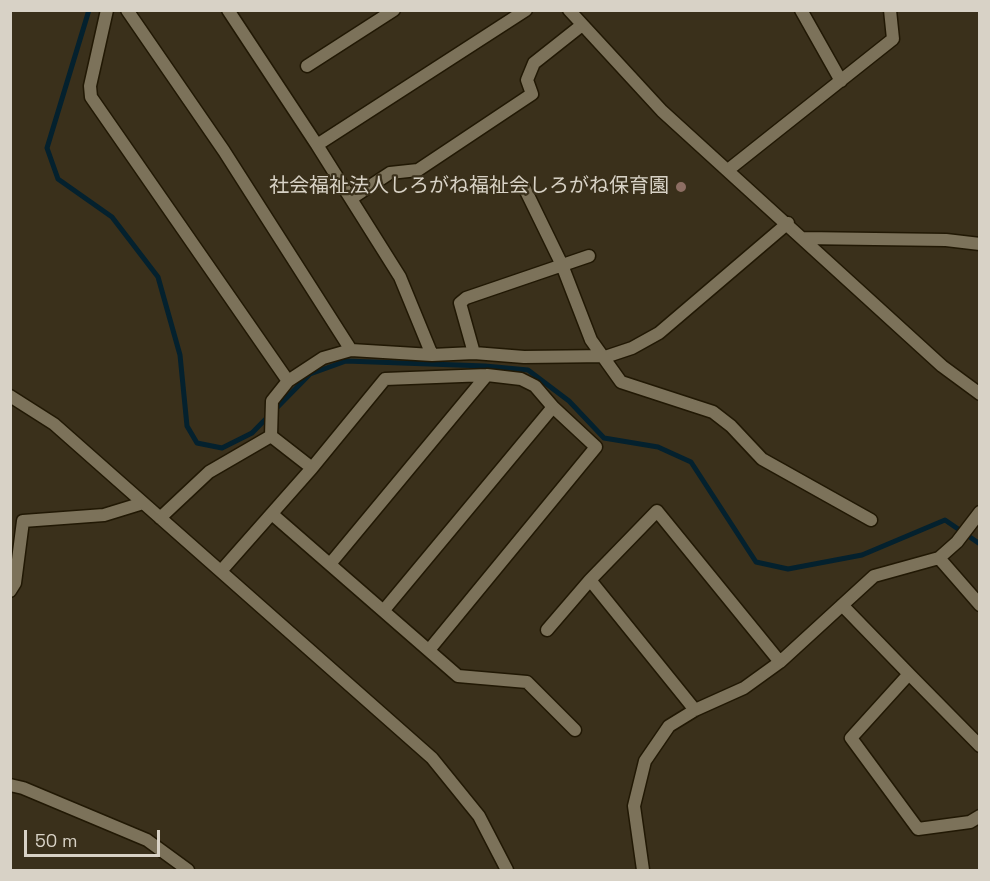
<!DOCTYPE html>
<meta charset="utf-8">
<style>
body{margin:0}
#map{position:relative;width:990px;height:881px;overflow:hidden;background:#3a301b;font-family:"Space Grotesk",sans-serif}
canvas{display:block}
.frame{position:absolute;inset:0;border:12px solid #d8d2c6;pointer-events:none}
.scale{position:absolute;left:24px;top:830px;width:136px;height:27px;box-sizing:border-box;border:3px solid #d8d2c6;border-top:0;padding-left:8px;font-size:18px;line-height:21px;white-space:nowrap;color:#d8d2c6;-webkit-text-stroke:4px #3a301b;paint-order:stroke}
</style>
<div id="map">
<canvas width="990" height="881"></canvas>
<div class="frame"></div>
<div class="scale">50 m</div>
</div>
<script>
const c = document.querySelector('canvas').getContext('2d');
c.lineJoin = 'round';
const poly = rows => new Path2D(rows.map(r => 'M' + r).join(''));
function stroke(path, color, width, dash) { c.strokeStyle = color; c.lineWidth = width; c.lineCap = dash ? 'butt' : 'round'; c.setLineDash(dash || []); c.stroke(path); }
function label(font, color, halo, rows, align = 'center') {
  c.font = font + ' "Space Grotesk","Noto Sans JP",sans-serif'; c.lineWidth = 4.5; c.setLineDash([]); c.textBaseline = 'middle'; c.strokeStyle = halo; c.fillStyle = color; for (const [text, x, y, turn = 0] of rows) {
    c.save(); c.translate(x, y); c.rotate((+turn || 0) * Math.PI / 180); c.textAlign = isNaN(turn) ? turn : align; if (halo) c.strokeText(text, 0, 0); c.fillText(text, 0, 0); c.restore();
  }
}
stroke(poly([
 [89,10,47,148,58,179,112,217,158,277,180,355,187,426,197,443,222,448,252,433,310,374,346,361,485,366,528,370,569,401,604,438,658,447,691,462,756,562,788,569,862,555,945,520,980,544]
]), '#04212e', 5);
const street = poly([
 [107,10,90,86,91,97,288,381,272,401,271,436,312,468],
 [127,10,224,151,351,350,323,358,288,381],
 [228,10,317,145,526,10],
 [569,10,662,111,942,366,980,394],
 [801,10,841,81],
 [307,66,394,10],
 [317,145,400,277,432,355],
 [728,170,893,39,890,10],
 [524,187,562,265,591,340,621,382,713,412,731,426,762,459,871,520],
 [352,198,390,173,418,170,532,94,527,80,534,63,582,25],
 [803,238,946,240,980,244],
 [351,350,432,355,474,353,460,303,466,298,589,256],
 [474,353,524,357,608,356,632,348,659,333,788,223],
 [10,396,54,424,432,758,479,816,507,870],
 [272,514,458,676,527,682,575,730],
 [160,518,209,472,271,436],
 [939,558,980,605],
 [330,564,487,375],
 [221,571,312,468,385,379,487,375,521,379,535,386,553,407],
 [590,580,695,710],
 [10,591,15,583,23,521,104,515,143,503],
 [842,605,909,674,851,738,918,829,970,822,980,816],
 [384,610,553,407,596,447,429,650],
 [547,630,590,580,657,511,780,662],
 [909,674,980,746],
 [10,785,23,788,147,840,188,870],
 [643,870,634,806,645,761,669,726,695,710,744,688,780,662,874,576,939,558,957,542,980,512]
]);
stroke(street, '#211804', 15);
stroke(street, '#7c725a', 12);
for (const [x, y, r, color] of [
 [681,187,6,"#8d6e63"]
]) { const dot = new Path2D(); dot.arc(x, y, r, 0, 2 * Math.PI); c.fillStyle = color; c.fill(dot); stroke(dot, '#3a301b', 2); }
label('20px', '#d8d2c6', '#3a301b', [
 ["社会福祉法人しろがね福祉会しろがね保育園",669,187]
], 'right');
</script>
